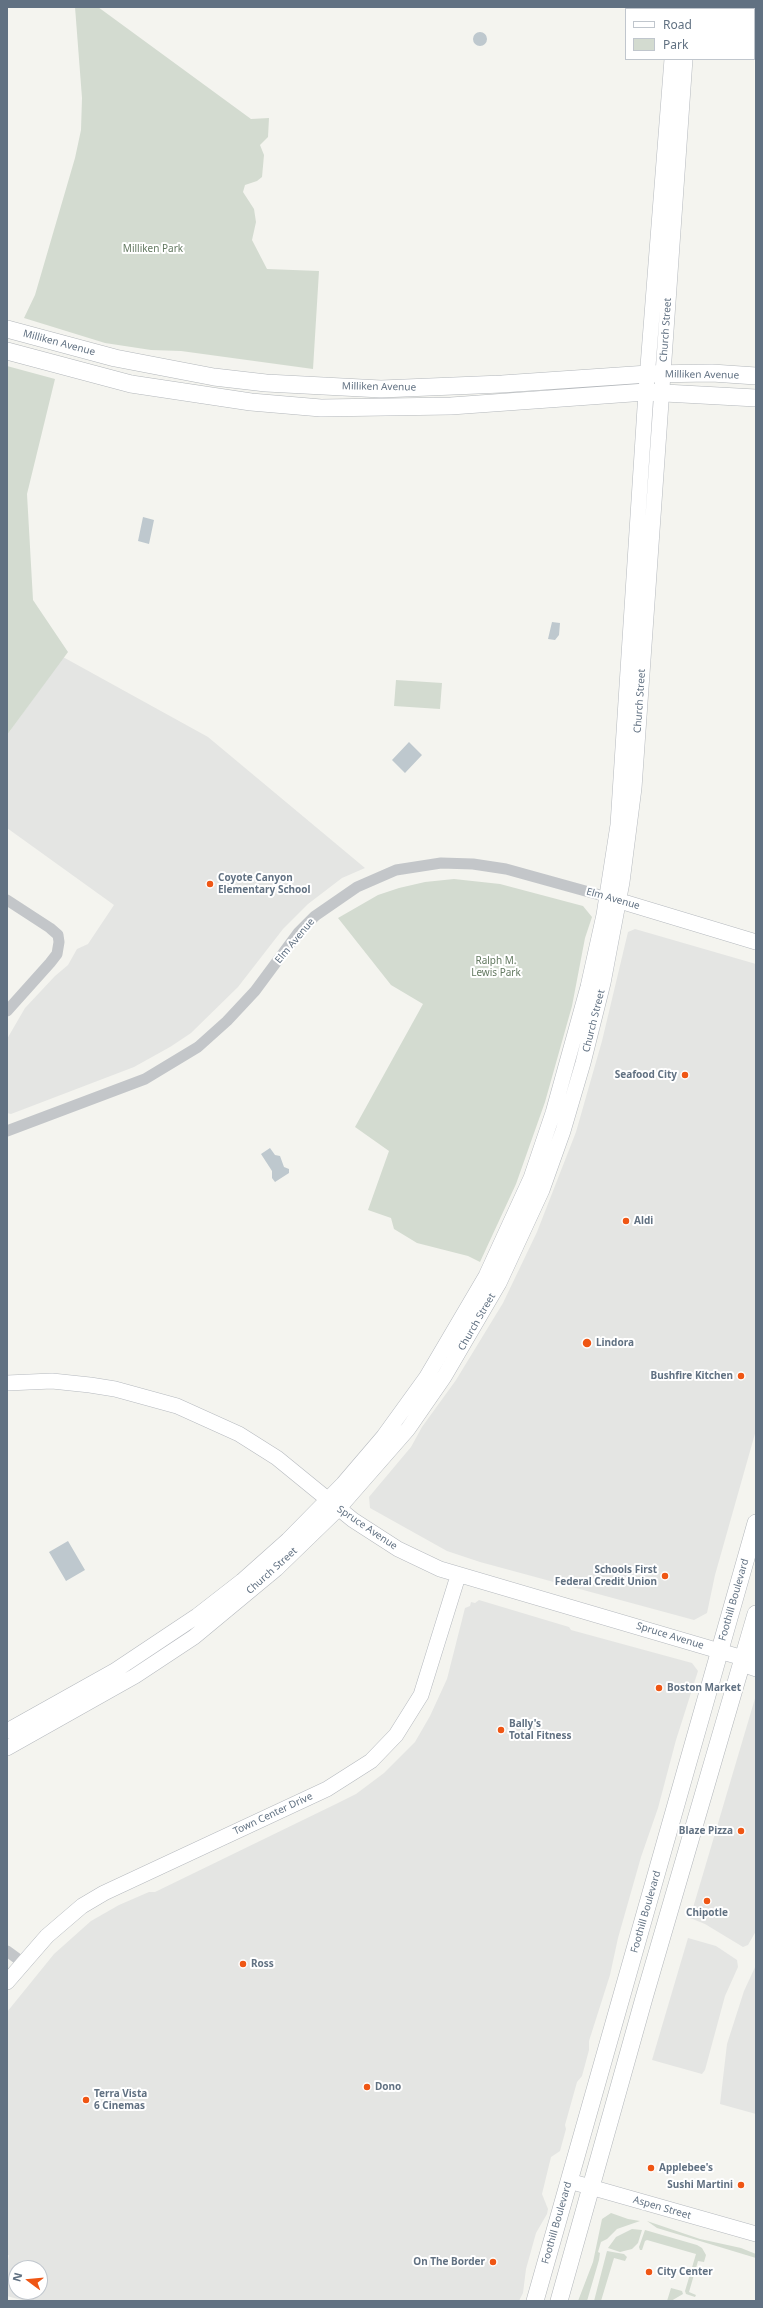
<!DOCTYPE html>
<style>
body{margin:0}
#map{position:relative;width:763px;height:2308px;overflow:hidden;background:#f4f4ef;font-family:"Noto Sans",sans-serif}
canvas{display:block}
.frame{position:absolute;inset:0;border:8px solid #617182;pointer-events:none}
.legend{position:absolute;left:625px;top:8px;width:130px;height:52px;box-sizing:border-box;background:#fff;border:1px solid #c0c6cd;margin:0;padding:5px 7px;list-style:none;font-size:12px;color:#617182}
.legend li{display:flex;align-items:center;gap:8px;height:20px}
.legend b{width:20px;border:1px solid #c0c6cd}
.north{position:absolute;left:8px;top:2260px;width:40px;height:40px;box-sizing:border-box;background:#fff;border:1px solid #c0c6cd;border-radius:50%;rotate:286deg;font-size:11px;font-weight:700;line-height:16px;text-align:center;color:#617182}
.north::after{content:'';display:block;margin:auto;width:14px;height:18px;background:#ef5614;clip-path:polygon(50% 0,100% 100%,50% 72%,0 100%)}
</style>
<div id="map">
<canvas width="763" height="2308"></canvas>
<div class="frame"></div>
<ul class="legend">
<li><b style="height:5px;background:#fff"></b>Road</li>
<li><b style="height:11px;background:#d3dbd0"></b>Park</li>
</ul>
<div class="north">N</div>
</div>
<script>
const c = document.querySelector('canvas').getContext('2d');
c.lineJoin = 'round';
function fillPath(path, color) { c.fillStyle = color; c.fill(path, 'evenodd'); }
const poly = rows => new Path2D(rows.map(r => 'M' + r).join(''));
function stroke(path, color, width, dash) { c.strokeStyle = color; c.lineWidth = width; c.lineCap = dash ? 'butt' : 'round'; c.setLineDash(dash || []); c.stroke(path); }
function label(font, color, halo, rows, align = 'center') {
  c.font = font + ' "Noto Sans",sans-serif'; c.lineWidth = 4; c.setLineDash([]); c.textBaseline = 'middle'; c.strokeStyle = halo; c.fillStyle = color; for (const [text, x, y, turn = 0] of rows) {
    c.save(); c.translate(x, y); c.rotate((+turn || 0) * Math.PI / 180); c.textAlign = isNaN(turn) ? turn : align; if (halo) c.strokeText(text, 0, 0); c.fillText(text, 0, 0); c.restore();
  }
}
fillPath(poly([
 [63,657,208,737,365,868,342,878,308,904,283,929,238,987,191,1033,170,1047,134,1067,11,1114,7,1113,7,1039,25,1008,55,976,68,965,77,949,88,944,114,905,7,828,7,735],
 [635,929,756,964,756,1430,715,1575,707,1613,694,1620,480,1562,447,1551,370,1508,369,1497,411,1447,422,1427,456,1380,503,1303,537,1232,576,1132,602,1041,628,932],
 [479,1600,569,1627,571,1630,692,1663,698,1671,676,1740,658,1808,641,1857,618,1938,610,1975,589,2041,589,2050,582,2076,577,2082,565,2125,566,2129,560,2151,551,2157,542,2194,548,2209,547,2214,536,2233,526,2269,523,2293,519,2301,25,2301,7,2296,7,2266,9,2255,7,2256,7,2012,54,1954,91,1921,119,1905,149,1892,155,1892,338,1803,356,1794,384,1773,415,1742,430,1716,447,1679,465,1608,470,1606,471,1602,475,1603],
 [16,2268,40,2268,40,2292,16,2292],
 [756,1695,756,1931,748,1945,743,1947,705,1924,690,1918],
 [688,1938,716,1946,737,1960,738,1967,725,1996,705,2070,702,2074,652,2060],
 [756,1965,756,2114,720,2104,727,2044,744,1991]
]), '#e4e5e3');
fillPath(poly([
 [75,7,98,7,251,119,269,118,268,137,260,145,264,155,262,177,257,181,245,185,243,192,254,209,256,222,252,240,267,269,319,271,313,369,181,351,151,350,105,343,24,318,35,295,75,158,81,130,82,98],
 [7,366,55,379,27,494,33,600,68,652,7,735],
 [396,680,442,683,440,709,394,706],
 [454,879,500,884,583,906,592,917,585,938,572,1006,545,1102,516,1184,480,1262,468,1256,417,1243,394,1229,391,1218,368,1210,389,1151,355,1127,423,1004,391,985,338,918,378,895,399,888,425,882],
 [611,2213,628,2219,640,2221,617,2229,607,2239,601,2242,598,2252,600,2253,599,2260,587,2301,578,2301,593,2262,602,2219],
 [647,2221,700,2239,741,2248,756,2254,756,2258,657,2228],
 [632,2229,642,2230,638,2243,632,2249,620,2252,608,2248,616,2237],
 [645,2230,697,2245,702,2248,706,2255,704,2262,698,2261,689,2292,696,2295,695,2297,686,2294,685,2291,696,2254,647,2240,645,2241,642,2250,640,2250,639,2247],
 [607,2251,624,2254,627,2257,625,2261,614,2258,601,2301,594,2301],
 [671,2288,682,2291,683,2294,671,2301,667,2301]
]), '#d3dbd0');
fillPath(poly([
 '473 39a7 7 0 1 1 14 0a7 7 0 1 1-14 0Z',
 [143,517,154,520,149,544,138,541],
 [552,622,560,623,559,635,555,640,548,639],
 [409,742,422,755,405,773,392,760],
 [270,1148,275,1155,280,1156,284,1167,289,1169,289,1173,275,1182,272,1178,272,1171,261,1154],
 [68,1541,85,1570,66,1581,49,1552]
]), '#bec8ce');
const secondary = poly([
 [676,9,676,7],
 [689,9,689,7],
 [610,898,756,942],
 [7,1383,52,1381,90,1385,115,1389,177,1406,239,1434,277,1458,353,1520,398,1549,440,1569,743,1658,756,1655],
 [743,1658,750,1667,756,1669],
 [7,1731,116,1670,197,1616,242,1581,288,1540,343,1484,384,1436,426,1378,486,1276,531,1178,553,1113,588,987,604,915,618,825,646,392,672,59],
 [7,1748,135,1676,194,1637,276,1569,338,1509,408,1429,444,1377,499,1283,542,1190,563,1131,583,1063,603,983,622,882,634,788,685,59],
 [7,1982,47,1936,82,1906,104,1893,327,1789,371,1761,396,1735,421,1695,458,1576],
 [569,2181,756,2234]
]);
const primary = poly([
 [7,329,115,358,214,377,266,383,381,389,502,384,648,374,712,373,756,376],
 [7,351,131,384,251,402,321,408,451,406,646,392,756,398],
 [535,2301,756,1523],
 [559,2301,644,1998,756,1614]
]);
stroke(secondary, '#b5b9be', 16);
stroke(primary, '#b3b7bb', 18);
stroke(poly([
 [7,900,50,928,58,935,59,942,57,954,50,963,7,1011],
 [7,1131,145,1079,198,1047,227,1021,255,991,298,933,315,916,357,887,396,870,441,863,473,864,506,869,607,897],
 [7,1951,22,1962]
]), '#c3c6c9', 11);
stroke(secondary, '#fff', 15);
stroke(primary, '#fff', 17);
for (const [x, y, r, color] of [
 [210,884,4,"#ef5614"],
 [685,1075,4,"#ef5614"],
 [626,1221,4,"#ef5614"],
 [587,1343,5,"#ef5614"],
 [741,1376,4,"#ef5614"],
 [665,1576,4,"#ef5614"],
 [659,1688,4,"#ef5614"],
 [501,1730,4,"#ef5614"],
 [741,1831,4,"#ef5614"],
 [707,1901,4,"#ef5614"],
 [243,1964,4,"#ef5614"],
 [367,2087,4,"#ef5614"],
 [86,2100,4,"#ef5614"],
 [651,2168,4,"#ef5614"],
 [741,2185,4,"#ef5614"],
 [493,2262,4,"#ef5614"],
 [649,2272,4,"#ef5614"]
]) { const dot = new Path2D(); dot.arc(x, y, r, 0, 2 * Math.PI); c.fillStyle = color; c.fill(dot); stroke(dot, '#fff', 1.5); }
label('10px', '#637960', '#fff', [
 ["Milliken Park",153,249],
 ["Ralph M.",496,961],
 ["Lewis Park",496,973]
]);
label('10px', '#617182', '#fff', [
 ["Church Street",666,330,-86],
 ["Milliken Avenue",59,343,15],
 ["Milliken Avenue",702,375,1],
 ["Milliken Avenue",379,387,1],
 ["Church Street",640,701,-86],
 ["Elm Avenue",613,899,16],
 ["Elm Avenue",295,941,-50],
 ["Church Street",594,1021,-76],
 ["Church Street",477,1322,-60],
 ["Spruce Avenue",367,1528,34],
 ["Church Street",272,1571,-42],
 ["Foothill Boulevard",734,1600,-74],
 ["Spruce Avenue",670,1636,17],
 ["Town Center Drive",273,1814,-25],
 ["Foothill Boulevard",646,1912,-74],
 ["Aspen Street",662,2208,16],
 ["Foothill Boulevard",557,2223,-74]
]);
label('bold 10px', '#617182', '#fff', [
 ["Coyote Canyon",218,878],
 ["Elementary School",218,890],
 ["Seafood City",677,1075,"right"],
 ["Aldi",634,1221],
 ["Lindora",596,1343],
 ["Bushfire Kitchen",733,1376,"right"],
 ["Schools First",657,1570,"right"],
 ["Federal Credit Union",657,1582,"right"],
 ["Boston Market",667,1688],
 ["Bally's",509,1724],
 ["Total Fitness",509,1736],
 ["Blaze Pizza",733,1831,"right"],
 ["Chipotle",707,1913,"center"],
 ["Ross",251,1964],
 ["Dono",375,2087],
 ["Terra Vista",94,2094],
 ["6 Cinemas",94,2106],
 ["Applebee's",659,2168],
 ["Sushi Martini",733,2185,"right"],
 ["On The Border",485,2262,"right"],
 ["City Center",657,2272]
], 'left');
</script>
